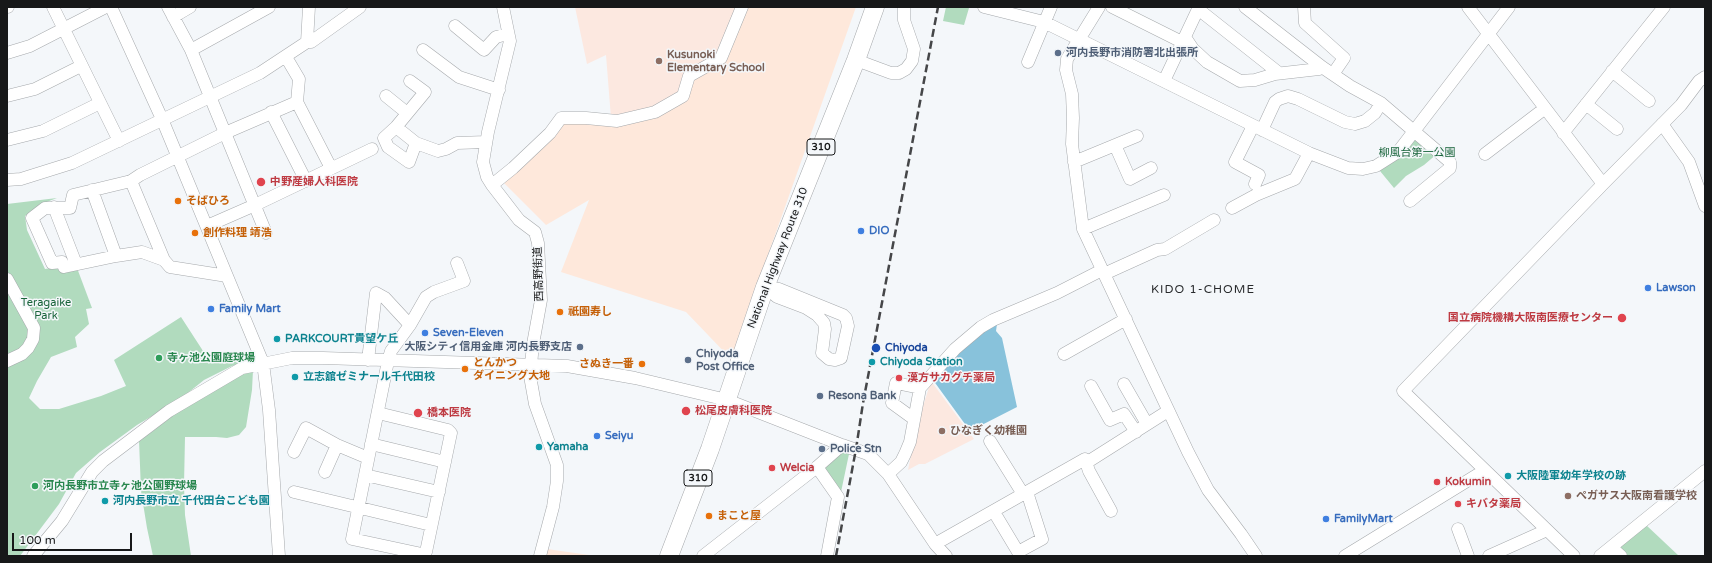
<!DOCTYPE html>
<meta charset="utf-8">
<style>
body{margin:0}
#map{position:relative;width:1712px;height:563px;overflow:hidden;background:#f4f7fa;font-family:"Varela Round",sans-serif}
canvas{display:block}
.frame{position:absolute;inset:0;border:8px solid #171819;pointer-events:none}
.scale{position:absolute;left:12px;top:533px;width:120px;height:18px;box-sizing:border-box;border:2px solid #171819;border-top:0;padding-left:5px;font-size:12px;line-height:14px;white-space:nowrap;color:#171819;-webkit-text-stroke:3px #f4f7fa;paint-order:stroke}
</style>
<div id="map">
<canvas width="1712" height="563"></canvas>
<div class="frame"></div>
<div class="scale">100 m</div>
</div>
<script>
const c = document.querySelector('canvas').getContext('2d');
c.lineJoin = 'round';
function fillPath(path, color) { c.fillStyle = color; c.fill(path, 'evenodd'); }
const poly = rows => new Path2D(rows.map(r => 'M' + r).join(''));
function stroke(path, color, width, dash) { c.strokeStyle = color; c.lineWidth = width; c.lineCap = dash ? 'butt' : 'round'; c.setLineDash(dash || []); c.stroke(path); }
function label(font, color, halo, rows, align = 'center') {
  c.font = font + ' "Varela Round","Noto Sans JP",sans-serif'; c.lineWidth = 3; c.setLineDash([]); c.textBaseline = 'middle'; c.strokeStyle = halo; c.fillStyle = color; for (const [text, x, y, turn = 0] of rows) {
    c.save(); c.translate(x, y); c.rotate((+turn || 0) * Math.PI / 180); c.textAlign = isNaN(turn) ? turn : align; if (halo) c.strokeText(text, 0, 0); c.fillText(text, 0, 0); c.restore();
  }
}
fillPath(poly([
 [745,7,856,7,731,359,686,312,561,272,589,200,546,225,501,180,564,120,618,123,692,77],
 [547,549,596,556,543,556]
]), '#fee8db');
fillPath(poly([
 [575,7,738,7,718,57,685,75,681,93,650,112,611,118,606,55,587,64],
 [931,381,974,439,925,464,919,464,908,470,918,422]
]), '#fce8e0');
fillPath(poly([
 [946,7,969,8,964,25,943,21],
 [1415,132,1438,153,1424,165,1406,176,1394,188,1380,171,1381,165],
 [57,198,44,203,25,216,27,230,45,269,58,267,77,268,92,308,86,309,89,324,75,337,77,347,51,357,37,381,29,398,40,409,59,409,101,396,126,386,114,360,181,317,205,354,252,352,249,362,232,366,204,380,179,400,137,425,100,452,76,473,59,504,20,556,7,556,7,204],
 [253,370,252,390,246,427,239,435,227,438,216,437,185,437,184,485,185,515,191,556,153,556,147,528,141,491,139,440,153,431,174,414,238,374],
 [839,452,849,454,841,492,821,468],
 [1645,524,1679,556,1628,556,1617,546]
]), '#b1dbbe');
fillPath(poly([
 [993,324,997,324,996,331,1002,338,1017,407,970,431,933,380,958,351]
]), '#88c2db');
const minor = poly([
 [7,7,8,7],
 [53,7,119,141],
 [111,7,162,119,263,363,269,410,279,556],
 [168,7,191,50,266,233],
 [503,7,510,41,488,132,483,162,487,177,492,185,519,220,535,232,538,243,541,300,533,344,530,376,535,404,557,465,557,481,553,507,540,556],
 [984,7,1044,22,1309,153,1348,168,1363,169,1376,166,1398,152,1509,7],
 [1099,7,1067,59,1066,70,1072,94,1073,118,1072,144,1083,229,1188,452,1208,490,1241,534,1256,556],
 [1112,7,1182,42],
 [1245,7,1322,67,1350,86,1381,103,1450,162,1450,168,1410,201],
 [1304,7,1305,23,1344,58,1333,74],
 [1468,7,1603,184],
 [1198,9,1279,73],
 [173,17,190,7],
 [455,26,484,50,496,37,508,34],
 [1185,37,1193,49,1207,62,1240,81,1255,80,1275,74,1319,69,1322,67],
 [307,42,309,7],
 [191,50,269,7],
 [423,50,459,77,499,90],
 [7,53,30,46,106,7],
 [286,57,299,79,297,102,331,168],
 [856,60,891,73,899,73,906,69,912,61,914,49,904,20,904,7],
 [1028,62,1051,7],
 [1612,71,1649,101],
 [410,81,425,92,396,127,384,138,388,147,409,162,416,143],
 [1164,81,1199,7],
 [7,96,35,89,81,66],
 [386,96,407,113],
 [1586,104,1617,129],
 [271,112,306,181],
 [1662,124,1689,162,1705,206],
 [1253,126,1235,162,1259,175,1255,184],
 [396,127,416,143,438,151,446,149,457,143,486,142],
 [1262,130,1275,102,1279,99,1288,96,1298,99,1345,122,1355,124,1365,121,1375,113,1381,103],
 [1563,133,1664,7],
 [7,140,43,131,100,103],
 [1115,145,1130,179,1151,168],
 [1485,154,1544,109],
 [1074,162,1137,136],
 [7,180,21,179,72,163,260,73,307,42,311,42,360,7],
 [131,181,164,260],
 [492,185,513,168,550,133,561,118,586,118,617,121,655,112,683,96,689,76,721,58,742,7],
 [92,190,116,256],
 [54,207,76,264],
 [1232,208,1256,195,1295,179,1309,153],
 [207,226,255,205,372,149],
 [1083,229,1164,195],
 [1104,274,1157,250,1165,249,1214,220],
 [227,276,170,267,164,260,142,252,116,256,64,267,62,262,52,263,32,218,45,208,70,208,73,195,131,181,140,175,225,133,297,102],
 [7,279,34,328,33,339,28,348,22,354,7,361],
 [765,287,779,289,843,315,846,318,848,326,841,358,835,360,829,359,822,353,825,329,824,323,817,315,806,308,777,297,765,287],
 [1064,354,1126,319],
 [368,360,376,293,385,298,410,325],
 [1124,384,1147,424],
 [1091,386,1110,420,1124,414,1136,432],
 [378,413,448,430,451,433,426,552,422,554,352,539,365,475,388,361,391,351,410,325,426,297,434,292,464,281,457,263],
 [914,419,892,403,896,383,920,388],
 [990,441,1023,494],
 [371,444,445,462],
 [294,452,306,428,337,445,368,458],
 [1086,463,1168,411],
 [817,467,838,497,827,556],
 [325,472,337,445],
 [888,474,901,462,905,454,910,442,920,388,955,349,981,327,993,320,1057,293,1102,270],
 [365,475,439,492],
 [294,492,431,525],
 [994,512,1018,552,1042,539,1027,492],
 [1458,529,1468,556],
 [935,544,1085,459,1089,471,1111,511],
 [1611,547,1621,556],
 [33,556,62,521,92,472,103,461,169,411,242,368,292,358,323,358,567,366,635,378,727,400,842,445,868,454,888,474,935,544,946,556],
 [703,556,817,467,842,445],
 [1345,556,1485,470],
 [1489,556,1547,530],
 [1574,556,1403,391,1603,184,1681,105,1699,81,1705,77],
 [1600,556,1705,471]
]);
const highway = poly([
 [669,556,710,449,765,287,856,60,875,7]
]);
stroke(minor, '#a6a9ac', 13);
stroke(highway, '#a6a9ac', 19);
stroke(minor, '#fff', 12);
stroke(highway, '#fff', 18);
stroke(poly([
 [836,556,856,449,863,403,938,7]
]), '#454648', 2.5, [8, 4]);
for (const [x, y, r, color] of [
 [1058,53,4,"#5c6f8a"],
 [659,61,4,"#8d6e63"],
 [261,182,5,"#e0444e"],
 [178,201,4,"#e8710a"],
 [861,231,4,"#3f7fe0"],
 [195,233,4,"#e8710a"],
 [1648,288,4,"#3f7fe0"],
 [211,309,4,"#3f7fe0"],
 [560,312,4,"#e8710a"],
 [1622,318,5,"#e0444e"],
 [425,333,4,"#3f7fe0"],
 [277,339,4,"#0f9aa8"],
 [580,347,4,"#5c6f8a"],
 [876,348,5,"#1a4fb4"],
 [159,358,4,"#2e9e5b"],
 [688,360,4,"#5c6f8a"],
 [872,362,4,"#0f9aa8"],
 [642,364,4,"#e8710a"],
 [465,369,4,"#e8710a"],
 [295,377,4,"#0f9aa8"],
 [899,378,4,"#e0444e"],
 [820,396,4,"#5c6f8a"],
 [686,411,5,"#e0444e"],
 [418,413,5,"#e0444e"],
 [942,431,4,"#8d6e63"],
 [597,436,4,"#3f7fe0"],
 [539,447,4,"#0f9aa8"],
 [822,449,4,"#5c6f8a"],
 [772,468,4,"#e0444e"],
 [1508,476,4,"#0f9aa8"],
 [1437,482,4,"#e0444e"],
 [35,486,4,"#2e9e5b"],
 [1568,496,4,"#8d6e63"],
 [105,501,4,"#0f9aa8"],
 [1458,504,4,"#e0444e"],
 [709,516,4,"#e8710a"],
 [1326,519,4,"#3f7fe0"]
]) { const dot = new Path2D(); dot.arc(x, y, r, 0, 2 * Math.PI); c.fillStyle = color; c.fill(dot); stroke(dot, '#f4f7fa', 1.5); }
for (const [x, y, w] of [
 [821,147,28],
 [698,478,28]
]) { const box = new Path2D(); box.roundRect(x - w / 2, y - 8, w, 16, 3); c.fillStyle = '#f4f7fa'; c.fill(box); stroke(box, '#171819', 1); }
label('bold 10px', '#171819', null, [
 ["310",821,147],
 ["310",698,478]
]);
label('bold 11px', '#4e5e75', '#f4f7fa', [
 ["河内長野市消防署北出張所",1066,53],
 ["大阪シティ信用金庫 河内長野支店",572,347,"right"],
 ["Chiyoda",696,354],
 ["Post Office",696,367],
 ["Resona Bank",828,396],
 ["Police Stn",830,449]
], 'left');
label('bold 11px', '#785e54', '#f4f7fa', [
 ["Kusunoki",667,55],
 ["Elementary School",667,68],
 ["ひなぎく幼稚園",950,431],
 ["ぺガサス大阪南看護学校",1576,496]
], 'left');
label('11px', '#1a653c', '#f4f7fa', [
 ["柳風台第一公園",1417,153],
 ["Teragaike",46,303],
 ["Park",46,316]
]);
label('bold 11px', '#be3a42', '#f4f7fa', [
 ["中野産婦人科医院",270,182],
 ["国立病院機構大阪南医療センター",1613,318,"right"],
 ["漢方サカグチ薬局",907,378],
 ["松尾皮膚科医院",695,411],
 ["橋本医院",427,413],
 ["Welcia",780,468],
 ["Kokumin",1445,482],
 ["キバタ薬局",1466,504]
], 'left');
label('bold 11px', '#c56008', '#f4f7fa', [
 ["そばひろ",186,201],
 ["創作料理 靖浩",203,233],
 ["祇園寿し",568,312],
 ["とんかつ",473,363],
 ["ダイニング大地",473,376],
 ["さぬき一番",634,364,"right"],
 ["まこと屋",717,516]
], 'left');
label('bold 11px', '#366cbe', '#f4f7fa', [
 ["DIO",869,231],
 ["Lawson",1656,288],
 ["Family Mart",219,309],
 ["Seven-Eleven",433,333],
 ["Seiyu",605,436],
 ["FamilyMart",1334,519]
], 'left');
label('11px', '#171819', '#f4f7fa', [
 ["National Highway Route 310",778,258,-69],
 ["西高野街道",539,274,-92]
]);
label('bold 11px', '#0d838f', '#f4f7fa', [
 ["PARKCOURT貴望ケ丘",285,339],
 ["Chiyoda Station",880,362],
 ["立志舘ゼミナール千代田校",303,377],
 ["Yamaha",547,447],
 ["大阪陸軍幼年学校の跡",1516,476],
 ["河内長野市立 千代田台こども園",113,501]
], 'left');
label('bold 11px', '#164399', '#f4f7fa', [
 ["Chiyoda",885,348]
], 'left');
label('bold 11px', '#27864d', '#f4f7fa', [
 ["寺ヶ池公園庭球場",167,358],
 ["河内長野市立寺ヶ池公園野球場",43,486]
], 'left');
c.letterSpacing = '1px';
label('12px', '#282a2c', '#f4f7fa', [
 ["KIDO 1-CHOME",1203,290]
]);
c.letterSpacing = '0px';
</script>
